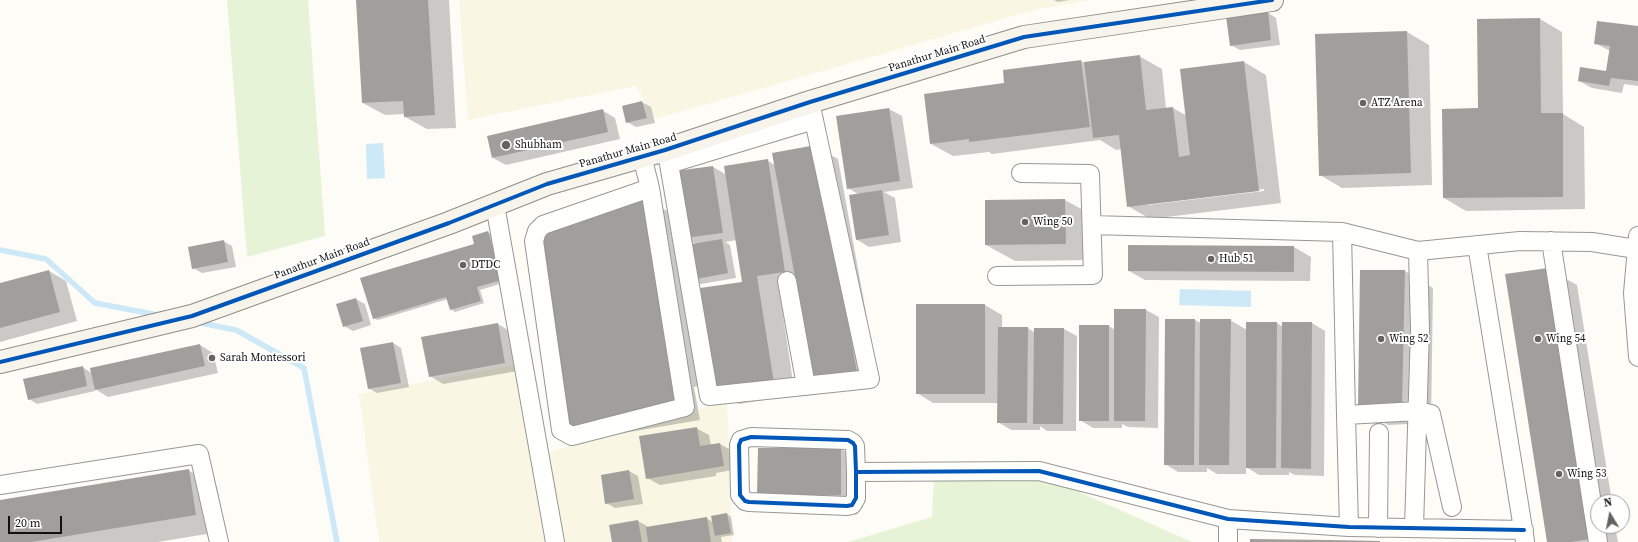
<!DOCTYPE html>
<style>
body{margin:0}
#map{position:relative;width:1638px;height:542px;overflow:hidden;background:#fdfcf7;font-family:"Source Serif 4",serif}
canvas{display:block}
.north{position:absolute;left:1590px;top:494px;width:40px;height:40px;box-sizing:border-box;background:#fff;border:1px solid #a0a0a0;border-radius:50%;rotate:350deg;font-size:11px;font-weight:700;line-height:16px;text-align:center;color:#111}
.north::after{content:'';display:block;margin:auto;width:14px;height:18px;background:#646362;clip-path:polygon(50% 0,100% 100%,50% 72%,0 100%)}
.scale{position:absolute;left:8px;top:516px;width:54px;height:18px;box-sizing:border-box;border:2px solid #111;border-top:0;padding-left:5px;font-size:12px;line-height:14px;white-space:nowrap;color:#111;-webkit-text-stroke:3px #fff;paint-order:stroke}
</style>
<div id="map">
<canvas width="1638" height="542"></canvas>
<div class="north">N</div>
<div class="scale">20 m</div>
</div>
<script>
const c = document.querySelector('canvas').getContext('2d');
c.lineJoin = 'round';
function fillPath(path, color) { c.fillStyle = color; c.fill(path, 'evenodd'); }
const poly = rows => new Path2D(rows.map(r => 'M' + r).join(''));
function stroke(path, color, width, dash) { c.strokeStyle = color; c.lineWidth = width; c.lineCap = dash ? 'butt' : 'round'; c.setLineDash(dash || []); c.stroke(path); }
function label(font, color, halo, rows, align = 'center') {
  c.font = font + ' "Source Serif 4",serif'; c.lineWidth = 4; c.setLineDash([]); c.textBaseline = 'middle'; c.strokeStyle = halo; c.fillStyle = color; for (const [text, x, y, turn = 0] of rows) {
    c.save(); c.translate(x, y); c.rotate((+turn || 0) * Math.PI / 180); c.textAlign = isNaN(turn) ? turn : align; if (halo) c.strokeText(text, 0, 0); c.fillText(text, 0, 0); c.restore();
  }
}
fillPath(poly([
 [459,0,1092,0,1038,9,655,119,636,86,468,120],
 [518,364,534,456,727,401,732,542,379,542,359,394]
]), '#f9f7e4');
fillPath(poly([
 [227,0,308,0,325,236,247,257],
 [1041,475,1192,542,848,542,932,517,934,476]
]), '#e7f3d7');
fillPath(poly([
 [383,143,385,178,367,179,366,144],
 [1180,289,1251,291,1251,307,1179,305]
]), '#cde8f7');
fillPath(poly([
 [357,0,449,0,456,128,427,129,405,117,405,114,385,115,363,103],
 [1054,0,1069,0,1058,2],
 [1267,12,1276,18,1280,45,1240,50,1231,45],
 [1540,19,1562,32,1563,114,1584,127,1585,209,1466,211,1444,198,1479,109],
 [1638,27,1638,86,1624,84,1622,93,1592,88,1579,81,1607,72,1610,51,1595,43],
 [1407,32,1429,45,1432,185,1342,188,1320,175],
 [1139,56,1162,69,1166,109,1173,108,1187,116,1244,62,1266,75,1281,203,1150,219,1128,206,1121,149,1116,150,1100,140,992,154,989,152,953,156,931,144,1006,84,1081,61,1085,63],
 [1264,189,1264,191,1147,205,1147,203],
 [642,102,651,107,655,123,636,127,627,122,623,106],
 [889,109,902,116,913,188,884,192,895,198,901,242,869,247,856,239,858,194,848,188],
 [602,110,615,118,620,139,506,165,493,158],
 [815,146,838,159,879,384,837,391,798,286,779,289,795,395,739,404,717,391,743,283,737,240,725,242,730,245,736,278,701,284,692,279,696,244,685,238,713,167,727,175,768,161,775,165],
 [645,198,667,211,699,386,694,387,700,420,588,439,566,426,578,225],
 [1065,200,1094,216,1095,260,1015,261,986,245],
 [488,232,492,235,506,282,480,290,484,303,455,312,451,309,448,299,378,320,373,318,475,245],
 [223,241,232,246,236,267,202,273,193,268],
 [1129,246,1294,247,1311,257,1310,281,1145,280,1129,271],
 [1548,269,1577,285,1612,502,1598,502,1598,526,1615,526,1618,542,1548,542],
 [49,271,66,281,77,321,0,342,0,284],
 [1405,271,1433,288,1431,423,1388,425,1359,409],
 [356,299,365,304,371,325,353,331,344,326],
 [917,305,985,305,1002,315,1002,328,1028,328,1035,333,1064,329,1077,336,1076,431,1047,431,1040,426,1040,430,1011,430,998,422,998,403,933,403,917,393],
 [1146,310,1159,317,1158,428,1128,427,1122,424,1122,428,1093,428,1080,420,1080,326,1109,326,1115,330],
 [1195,320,1201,323,1230,320,1247,330,1277,323,1283,327,1312,323,1325,331,1324,476,1295,475,1289,472,1289,475,1259,475,1246,467,1246,474,1217,474,1207,468,1207,472,1178,472,1165,464],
 [498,324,511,332,518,371,443,384,430,376],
 [393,343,401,348,409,387,377,393,368,388],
 [200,345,213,353,218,373,108,397,95,389,95,391,37,404,29,399,82,367,92,373],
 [696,428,709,435,711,445,720,444,729,449,732,470,716,473,716,476,660,485,647,478],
 [759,449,841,449,863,462,863,508,780,507],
 [188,470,217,487,225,531,158,542,0,542,0,501],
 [629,471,638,476,643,504,615,508,606,503,602,475],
 [727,514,731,517,734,535,721,537,722,542,613,542,638,521,647,526,647,528,706,518,713,522,712,517]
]), '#0003');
stroke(poly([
 [0,250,46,259,95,303,158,315],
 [196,322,236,330,304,368,337,542]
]), '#cde8f7', 5.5);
fillPath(poly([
 [356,0,428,0,435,115,404,117,403,101,362,103],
 [1268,11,1271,40,1230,46,1226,16],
 [1540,18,1541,113,1563,113,1563,197,1443,198,1442,109,1478,108,1477,19],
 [1597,21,1638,26,1638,81,1611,78,1609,86,1578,81,1580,67,1606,71,1610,46,1594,44],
 [1407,31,1411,173,1319,176,1315,34],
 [1140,55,1146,110,1173,107,1179,157,1190,155,1180,69,1244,61,1259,191,1127,207,1119,135,1093,138,1084,62],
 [1081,60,1090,127,969,142,969,139,930,144,924,94,1004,83,1003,70],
 [642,101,647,118,626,123,622,106],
 [889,108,900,181,847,189,836,116],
 [603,109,608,132,492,158,487,136],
 [816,145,857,372,814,379,772,153],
 [768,159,785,272,757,276,774,383,716,392,700,288,742,282,724,166],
 [713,166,723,233,684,238,675,171],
 [882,190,889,235,856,240,849,195],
 [645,197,679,407,565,427,541,237,544,230,577,224,575,215],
 [1065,199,1066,244,985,245,985,200],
 [488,231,502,280,477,287,481,301,450,310,446,297,373,319,360,278,474,244,472,236],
 [722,239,728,273,691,280,685,245],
 [224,240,228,262,192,269,188,247],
 [1128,245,1294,246,1294,272,1128,271],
 [1548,268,1591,539,1571,542,1547,542,1505,274],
 [49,270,60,312,0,328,0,283],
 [1360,270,1405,270,1402,407,1358,409],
 [356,298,363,321,343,327,336,304],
 [916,304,985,304,985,394,916,394],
 [1114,309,1146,309,1145,421,1114,421],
 [1165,319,1195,319,1194,465,1164,465],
 [1200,319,1231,319,1229,465,1199,465],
 [1246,322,1277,322,1276,468,1246,468],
 [1282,322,1312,322,1311,469,1281,468],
 [498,323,505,363,429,377,421,337],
 [1079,325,1109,325,1109,421,1079,421],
 [998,327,1028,327,1027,423,997,423],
 [1034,328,1064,328,1063,424,1033,424],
 [393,342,401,383,368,389,360,348],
 [200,344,205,366,95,390,90,368],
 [83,366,87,386,28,400,23,379],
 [697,427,700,446,720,443,724,466,646,479,639,436],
 [758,448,841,448,841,495,757,495],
 [189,469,196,515,31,542,0,542,0,500],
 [629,470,634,499,605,504,601,475],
 [727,513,731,533,715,536,711,516],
 [707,517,711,542,648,542,646,527],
 [638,520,642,542,612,542,609,525],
 [1250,539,1330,540,1380,541,1380,542,1250,542]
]), '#a19f9c');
const street = poly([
 [665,150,669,164,709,396,870,379,810,102],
 [642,156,650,188,685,407,572,436,561,430,534,241,537,231,543,225,650,188],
 [669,164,814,120],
 [495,205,555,542],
 [1092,225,1342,232,1418,251,1520,241,1592,242,1636,249],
 [1342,232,1346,415],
 [1638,236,1633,293,1638,357],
 [1551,241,1598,542],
 [1477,245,1525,541],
 [997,276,1093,275,1090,174,1021,173],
 [787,281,806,386],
 [856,472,856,498,852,505,847,506,749,502,745,501,740,495,739,445,741,440,751,437,848,440,853,443,855,446,856,472,1039,471,1228,519,1349,527,1524,530],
 [0,485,199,454,219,542],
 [1228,519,1228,542],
 [1349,527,1346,415,1418,411,1431,414,1452,507],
 [1378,528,1379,433],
 [1414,528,1420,329,1418,251]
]);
const secondary = poly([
 [0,362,192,316,449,223,547,184,665,150,810,102,1024,37,1272,0]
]);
stroke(street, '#979795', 20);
stroke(secondary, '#8e8d8b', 24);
stroke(street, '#fffffe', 18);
stroke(secondary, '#f6f4eb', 22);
stroke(poly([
 [0,362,192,316,449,223,547,184,665,150,810,102,1024,37,1272,0],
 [856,472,856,498,852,505,847,506,749,502,745,501,740,495,739,445,741,440,751,437,848,440,853,443,855,446,856,472,1039,471,1228,519,1349,527,1524,530]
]), '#0057b8', 4);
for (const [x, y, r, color] of [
 [1363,103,4,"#646362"],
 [506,145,5,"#646362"],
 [1025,222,4,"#646362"],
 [1211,259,4,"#646362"],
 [463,265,4,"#646362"],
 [1381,339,4,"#646362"],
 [1538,339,4,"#646362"],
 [212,358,4,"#646362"],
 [1559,474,4,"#646362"]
]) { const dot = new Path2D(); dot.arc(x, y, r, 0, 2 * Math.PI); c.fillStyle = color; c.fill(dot); stroke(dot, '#fff', 1.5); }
label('11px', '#111', '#fff', [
 ["Panathur Main Road",937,54,-17],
 ["Panathur Main Road",628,151,-16],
 ["Panathur Main Road",322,259,-20]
]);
label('11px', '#111', '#fff', [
 ["ATZ Arena",1371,103],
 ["Shubham",515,145],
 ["Wing 50",1033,222],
 ["Hub 51",1219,259],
 ["DTDC",471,265],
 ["Wing 52",1389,339],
 ["Wing 54",1546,339],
 ["Sarah Montessori",220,358],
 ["Wing 53",1567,474]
], 'left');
</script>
